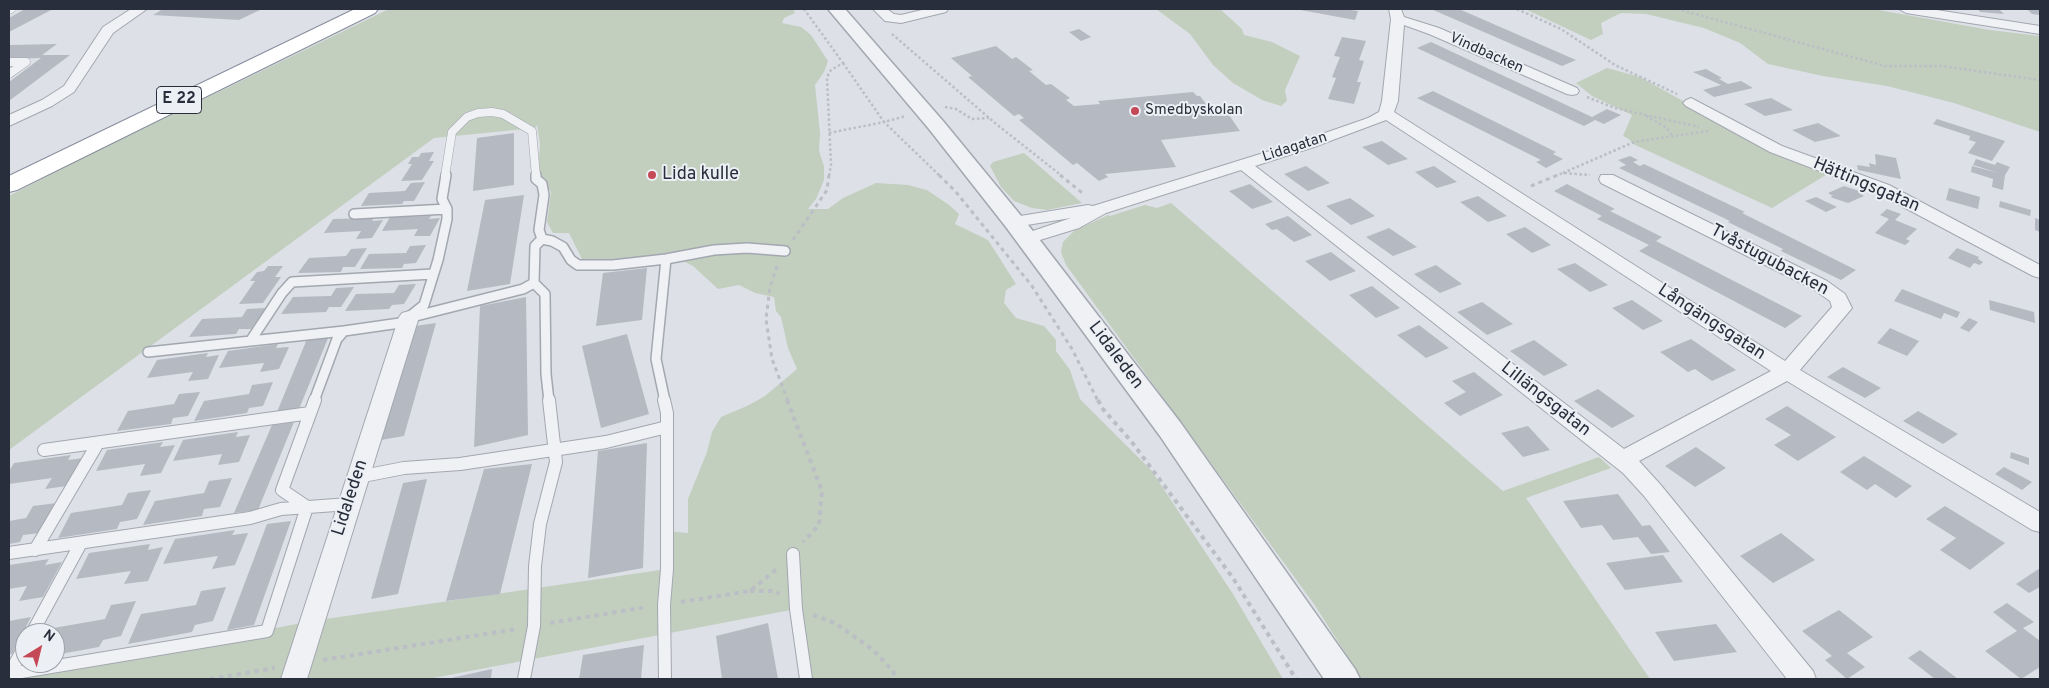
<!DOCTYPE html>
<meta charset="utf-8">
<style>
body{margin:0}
#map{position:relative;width:2049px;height:688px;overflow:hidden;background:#dde0e6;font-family:Overpass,sans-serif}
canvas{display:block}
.frame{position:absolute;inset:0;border:10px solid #282e3b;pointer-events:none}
.north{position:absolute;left:15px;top:623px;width:50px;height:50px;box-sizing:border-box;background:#eceff4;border:1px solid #9ea2aa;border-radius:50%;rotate:36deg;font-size:14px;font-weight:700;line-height:20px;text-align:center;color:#282e3b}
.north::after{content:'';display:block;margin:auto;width:18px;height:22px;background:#c54856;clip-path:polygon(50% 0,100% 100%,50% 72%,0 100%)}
</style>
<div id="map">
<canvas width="2049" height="688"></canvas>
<div class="frame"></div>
<div class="north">N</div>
</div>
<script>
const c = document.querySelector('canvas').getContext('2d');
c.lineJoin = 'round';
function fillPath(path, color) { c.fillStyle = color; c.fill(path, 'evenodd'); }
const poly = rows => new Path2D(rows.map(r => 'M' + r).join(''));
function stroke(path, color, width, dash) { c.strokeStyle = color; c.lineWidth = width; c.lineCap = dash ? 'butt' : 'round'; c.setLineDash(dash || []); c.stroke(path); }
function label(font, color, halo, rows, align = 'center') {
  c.font = font + ' Overpass,sans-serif'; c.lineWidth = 4; c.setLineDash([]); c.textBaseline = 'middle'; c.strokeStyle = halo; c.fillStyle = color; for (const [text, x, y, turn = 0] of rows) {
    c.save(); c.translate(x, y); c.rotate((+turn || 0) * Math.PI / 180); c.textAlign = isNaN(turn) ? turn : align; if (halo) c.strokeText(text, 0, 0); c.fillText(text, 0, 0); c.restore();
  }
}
fillPath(poly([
 [389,9,793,9,795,13,784,18,782,23,801,27,811,35,828,61,824,72,815,85,820,133,819,151,824,166,824,180,816,199,808,209,828,209,843,198,876,183,908,185,927,190,949,205,959,214,955,224,988,240,1016,284,1006,290,1004,303,1016,318,1044,326,1056,340,1056,351,1070,370,1080,399,1151,470,1233,594,1283,679,812,679,796,609,428,679,9,679,312,621,667,569,667,531,688,533,688,499,707,452,712,432,721,417,747,406,765,396,797,369,788,348,781,317,776,311,774,297,755,293,739,285,718,289,693,266,681,260,634,259,583,261,569,233,553,233,547,222,551,192,538,173,540,144,537,125,535,128,434,138,9,450,9,196,95,152],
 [1156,9,1220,9,1242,29,1244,35,1272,42,1300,56,1285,90,1287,101,1281,106,1262,100,1233,83,1213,65,1190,34],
 [1525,9,1873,9,1990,30,2040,36,2040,132,1954,103,1887,86,1823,76,1768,64,1740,43,1704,28,1646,14,1621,13,1601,23,1603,34,1591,40],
 [1607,68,1640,77,1683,101,1829,173,1772,208,1633,144,1629,139,1623,136,1632,115,1592,96,1576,83],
 [1024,153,1082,203,1047,210,1032,208,1014,201,1001,187,990,166,993,162],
 [1171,203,1503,491,1599,457,1611,468,1526,498,1650,679,1362,679,1314,604,1066,265,1061,252,1063,242,1074,231,1108,215,1110,216,1145,205,1157,208]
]), '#c2cfbf');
fillPath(poly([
 [25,9,53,9,9,32,9,18],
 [163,9,262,9,239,20,153,15],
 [1295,9,1343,9,1358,11,1355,20],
 [1431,9,1459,9,1576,60,1562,66],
 [1978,9,1999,9,2004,14,1980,12],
 [2027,9,2040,9,2040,15,2032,14],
 [1079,29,1091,37,1081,41,1069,32],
 [1342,37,1366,41,1359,60,1364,61,1357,82,1361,82,1354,104,1328,99,1336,78,1332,77,1340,57,1334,56],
 [1431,42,1592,117,1607,109,1621,115,1604,124,1595,120,1584,126,1417,48],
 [57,44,42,55,70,55,9,101,9,82,41,58,9,59,9,45],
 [996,46,1012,59,1016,57,1033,70,1029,71,1046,85,1051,84,1070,98,1066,100,1074,106,1100,104,1098,101,1193,92,1197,96,1200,96,1206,104,1210,104,1218,116,1229,115,1240,131,1161,140,1176,167,1105,174,1108,177,1099,181,1077,163,1073,165,1019,120,1024,118,1019,114,1014,116,968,77,972,76,951,58],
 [1706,69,1722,78,1719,79,1728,84,1741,81,1753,88,1714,97,1703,90,1721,85,1693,72],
 [1433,91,1556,152,1553,154,1563,159,1546,168,1536,162,1541,160,1417,98],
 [1771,98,1793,110,1765,116,1744,104],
 [1937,119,2005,141,1992,161,1968,153,1976,142,1969,140,1970,136,1933,124],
 [1818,123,1841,136,1815,142,1792,130],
 [514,133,514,185,473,191,477,138],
 [1382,141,1408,159,1388,165,1362,147],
 [434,152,429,161,434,161,422,180,401,181,412,164,408,164,412,157,419,157,421,153],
 [1875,154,1896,158,1901,179,1858,170,1857,165,1870,167,1869,163,1876,165],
 [1630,156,1638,160,1633,162,1640,166,1644,164,1745,212,1742,213,1856,270,1841,280,1781,251,1783,249,1728,222,1730,221,1619,168,1626,165,1618,160],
 [1976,159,1995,165,1997,162,2010,167,2005,175,2003,190,1992,187,1993,179,1971,172,1972,166,1999,173,1973,165],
 [1306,166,1330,183,1308,191,1284,174],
 [1434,166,1457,182,1437,188,1415,172],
 [425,182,414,201,404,201,402,204,361,206,369,193,405,191,411,183],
 [1250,184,1273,202,1252,209,1229,191],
 [1567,184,1615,209,1610,211,1662,237,1656,241,1802,316,1785,328,1639,251,1649,245,1597,219,1602,216,1554,191],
 [1844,186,1862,192,1859,193,1864,196,1848,203,1830,197,1833,196,1828,193],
 [1949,188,1980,197,1978,209,1946,200],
 [524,195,510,284,467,291,485,200],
 [1478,196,1507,216,1488,222,1460,202],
 [1816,197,1837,207,1826,212,1805,201],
 [1350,198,1375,216,1351,225,1326,206],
 [2000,201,2031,210,2030,216,1999,207],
 [1887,209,1901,214,1895,220,1917,229,1906,239,1910,241,1905,245,1875,233,1889,219,1880,215],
 [431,216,429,219,440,218,430,236,414,236,418,229,382,231,390,217],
 [1288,216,1312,235,1294,242,1277,229,1272,230,1265,224],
 [374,218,372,221,383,220,372,238,356,239,361,231,324,233,333,219],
 [2035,218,2040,220,2040,232,2035,230],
 [1525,227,1551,245,1532,253,1506,234],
 [1389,228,1417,247,1393,256,1366,237],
 [426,245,416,263,404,264,402,268,360,269,369,254,406,253,410,246],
 [367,248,355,267,343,267,341,272,298,273,309,258,346,256,351,249],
 [1957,248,1979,257,1978,259,1983,262,1980,265,1974,263,1970,268,1948,258],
 [1331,252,1356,271,1330,281,1305,261],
 [1575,263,1608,285,1590,292,1557,269],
 [1436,265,1462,284,1440,293,1414,274],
 [268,266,283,266,275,277,281,277,263,303,239,304,255,281,250,281,257,272,264,271],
 [647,268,642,320,596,326,603,273],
 [416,284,404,304,392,305,389,309,345,311,356,294,394,293,399,285],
 [1372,286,1400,308,1376,318,1349,295],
 [354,287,341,307,329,307,326,312,281,314,293,297,331,296,336,288],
 [1902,289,1947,307,1960,312,1957,318,1944,313,1941,319,1894,301],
 [526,297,528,435,474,447,480,306],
 [1632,300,1663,321,1643,330,1612,308],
 [1989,300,2034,312,2035,323,1990,310],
 [1482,302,1513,324,1487,335,1457,312],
 [266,308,251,329,239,329,236,334,189,337,202,319,242,317,247,309],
 [1969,318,1978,322,1969,332,1960,328],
 [436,323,404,436,381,440,415,326],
 [1419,325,1449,348,1426,358,1397,335],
 [1890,328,1919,341,1907,356,1877,343],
 [627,334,649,414,601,428,582,346],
 [329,336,299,409,277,412,307,339],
 [1691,339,1736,370,1712,381,1695,369,1688,372,1660,352],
 [1534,340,1568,365,1544,376,1510,351],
 [278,344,276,348,289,347,279,369,260,372,264,363,219,368,228,351],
 [208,353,206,357,219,355,208,379,188,381,193,372,147,378,157,360],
 [1843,367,1881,388,1865,398,1827,377],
 [1474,372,1503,395,1460,416,1444,403,1466,392,1452,381],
 [273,382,263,406,249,408,247,413,194,421,204,401,249,394,252,385],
 [1598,389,1635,416,1612,428,1574,401],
 [200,392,188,416,173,418,171,424,117,431,128,411,174,404,179,394],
 [1787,406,1836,437,1798,461,1774,445,1791,435,1765,419],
 [1918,411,1958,434,1943,444,1903,421],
 [294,422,258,510,234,513,272,425],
 [1528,426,1550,450,1523,457,1501,433],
 [238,432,236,437,250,435,239,462,218,465,222,454,173,461,183,440],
 [163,442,160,447,175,445,161,473,140,476,145,464,96,471,107,450],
 [647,443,643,568,588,578,598,451],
 [1696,447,1726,468,1695,487,1665,466],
 [2011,452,2029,458,2029,465,2010,458],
 [71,455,68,460,83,458,67,486,45,489,52,478,9,484,9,471,14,463],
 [1864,456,1912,486,1896,498,1875,484,1867,490,1840,472],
 [532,464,500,594,446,601,484,469],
 [2004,467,2032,482,2022,490,1995,474],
 [232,478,220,507,204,509,202,516,143,525,155,501,204,493,209,481],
 [427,479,398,594,371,599,403,483],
 [151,490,137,519,120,522,117,529,58,538,71,513,122,505,128,493],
 [1618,494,1642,526,1650,525,1670,552,1651,554,1638,537,1613,540,1602,525,1581,528,1563,501],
 [57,503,40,533,23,535,20,542,9,544,9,521,26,518,33,506],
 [1945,506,2005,543,1970,570,1940,550,1956,538,1926,519],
 [291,521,254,625,227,630,267,524],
 [235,530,232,535,248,533,235,565,212,569,218,556,163,564,175,539],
 [1781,533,1815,560,1773,583,1740,556],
 [150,544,148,550,163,547,148,581,124,584,131,571,76,579,89,553],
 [1663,555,1683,582,1625,590,1606,563],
 [49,559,45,565,62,562,43,597,19,601,27,586,9,589,9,565],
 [2040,568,2040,587,2029,593,2016,584],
 [226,587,213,621,195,625,192,632,128,644,141,614,196,605,201,591],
 [136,601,121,636,103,640,99,647,55,655,55,633,46,633,48,629,105,619,111,605],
 [2007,603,2034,622,2023,628,2040,641,2040,667,2021,679,1985,651,2017,631,1993,612],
 [1839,610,1873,637,1847,653,1865,667,1847,679,1825,660,1832,656,1802,631],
 [31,617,12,654,9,654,9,621],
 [768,623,778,679,722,679,716,636],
 [1716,624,1737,652,1674,661,1655,632],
 [644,645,641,679,579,679,583,655],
 [1920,650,1958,679,1935,679,1908,658],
 [492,669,491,679,451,679,451,678]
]), '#b5b9c2');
const serviceFar2 = poly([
 [9,10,11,9],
 [9,62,26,62,9,74],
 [445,176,452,132,467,117,478,113,492,112,503,114,532,131,536,176]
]);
const serviceFar1 = poly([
 [536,175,536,179,542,184,544,195,539,230,542,239,552,241,563,247,571,260,578,265,613,265,666,259,714,250,747,248,785,251],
 [354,214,447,209],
 [534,283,545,294,546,374,549,401],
 [409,317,424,305,438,260,447,219,447,209,442,199,446,175],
 [412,317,523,289,534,283,535,246,542,239],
 [251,340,282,293,292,282,433,274],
 [148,352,344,331],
 [314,401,337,339,344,331,407,322],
 [665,401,656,359,666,259]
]);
const service = poly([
 [664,400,667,413,667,569,664,605,665,679],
 [44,450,310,413],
 [358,477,404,468,460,464,606,442,667,427],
 [35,550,98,443],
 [9,553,250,518,281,509,349,504],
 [793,554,796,609,806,679],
 [32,633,81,543],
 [9,674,267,631,307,507,282,490,315,400],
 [9,675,25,645],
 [524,679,534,626,535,566,540,524,556,462,549,400]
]);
const minor = poly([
 [131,9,147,9,113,33,74,92,52,106,9,126,9,115,42,100,64,86,103,27,131,9],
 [873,9,887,9,894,14,901,15,926,9,948,9,946,12,901,23,885,21,873,9],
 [1389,9,1401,9,1404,17,1439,28,1577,88,1579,91,1577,94,1572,95,1567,94,1429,34,1404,25,1398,101,1394,112,1785,361,1832,307,1830,301,1813,289,1601,183,1599,179,1601,175,1613,175,1827,281,1845,294,1852,308,1800,370,2040,512,2040,532,2032,530,1787,381,1639,461,1660,484,1813,671,1816,679,1787,679,1644,496,1623,473,1241,170,1106,213,1079,228,1027,244,1021,243,1018,239,1021,235,1071,218,1014,227,1008,226,1005,222,1008,218,1014,217,1088,205,1093,206,1302,141,1368,118,1379,112,1382,101,1391,19,1389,9],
 [1386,120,1771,371,1624,449,1255,166,1314,147,1386,120],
 [1899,9,1930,9,2040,26,2040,34,1906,13,1899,9],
 [1691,98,1782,146,1889,185,2040,265,2040,278,2033,276,1877,193,1770,152,1686,106,1683,103,1686,100,1691,98],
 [409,311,416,313,419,317,307,679,281,679,399,317,402,313,409,311]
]);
const tertiary = poly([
 [828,9,845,9,943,121,1022,217,1180,422,1355,669,1360,679,1324,679,1160,436,1006,227,929,129,828,9]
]);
const trunk = poly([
 [355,9,378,9,375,13,17,190,9,192,9,176,355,9]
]);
stroke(serviceFar2, '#a3a7af', 9);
stroke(serviceFar1, '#a3a7af', 12);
stroke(service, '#a3a7af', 14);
stroke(minor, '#a3a7af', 2);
stroke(tertiary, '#a3a7af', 3);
stroke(trunk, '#868d9c', 2);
stroke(poly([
 [804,9,843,63,831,70,827,77,831,165,829,176],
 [1517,9,1561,29,1615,65,1677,94],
 [1677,9,1885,66,1941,66,2040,80],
 [892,34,995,123,1062,176],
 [843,63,884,122,906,116],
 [1587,97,1615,108,1699,127],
 [945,107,956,109,972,119,989,118],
 [1646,116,1666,127,1673,137],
 [829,133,884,122,940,176],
 [1563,173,1634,142,1708,131],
 [1555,176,1563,173,1590,175]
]), '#bbbec5', 2.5, [2.5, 2.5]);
stroke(poly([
 [939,175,956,192,1032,286,1072,349,1098,401],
 [1060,175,1085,195],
 [1531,186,1558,175],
 [793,240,827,190,829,175],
 [777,266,770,287,766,319,772,359,788,401]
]), '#bbbec5', 3, [4, 4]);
stroke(poly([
 [787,400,822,491,819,525,803,542],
 [1098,400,1102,408,1131,441,1233,578,1296,679],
 [750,591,775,591,779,594],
 [681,602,750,591,778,568],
 [813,615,835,623,872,649,893,671,895,679],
 [550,623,647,607],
 [323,660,517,629],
 [210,679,275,668]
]), '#bbbec5', 4, [4.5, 4.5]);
stroke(serviceFar2, '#eff1f5', 8);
stroke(serviceFar1, '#eff1f5', 9);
stroke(service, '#eff1f5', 12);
fillPath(minor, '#eff1f5');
fillPath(tertiary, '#eff1f5');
fillPath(trunk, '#fff');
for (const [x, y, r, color] of [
 [1135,111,5,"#c54856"],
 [652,175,5,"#c54856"]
]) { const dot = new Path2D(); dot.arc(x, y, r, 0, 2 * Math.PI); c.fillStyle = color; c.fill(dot); stroke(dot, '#eceff4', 2); }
label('15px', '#282e3b', '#eceff4', [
 ["Vindbacken",1486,54,24],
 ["Lidagatan",1295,148,-18]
]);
label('15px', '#282e3b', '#eceff4', [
 ["Smedbyskolan",1145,111]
], 'left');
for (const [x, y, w] of [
 [179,100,45]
]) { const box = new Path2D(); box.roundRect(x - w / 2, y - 13.5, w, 27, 4); c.fillStyle = '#eceff4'; c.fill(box); stroke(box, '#282e3b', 1); }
label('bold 16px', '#282e3b', null, [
 ["E 22",179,100]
]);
label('18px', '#282e3b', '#eceff4', [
 ["Lida kulle",662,175]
], 'left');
label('18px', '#282e3b', '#eceff4', [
 ["Hättingsgatan",1866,186,23],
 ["Tvåstugubacken",1769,261,28],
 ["Långängsgatan",1711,323,33],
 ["Lidaleden",1115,356,53],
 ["Lillängsgatan",1545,400,38],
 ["Lidaleden",351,498,-72]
]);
</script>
